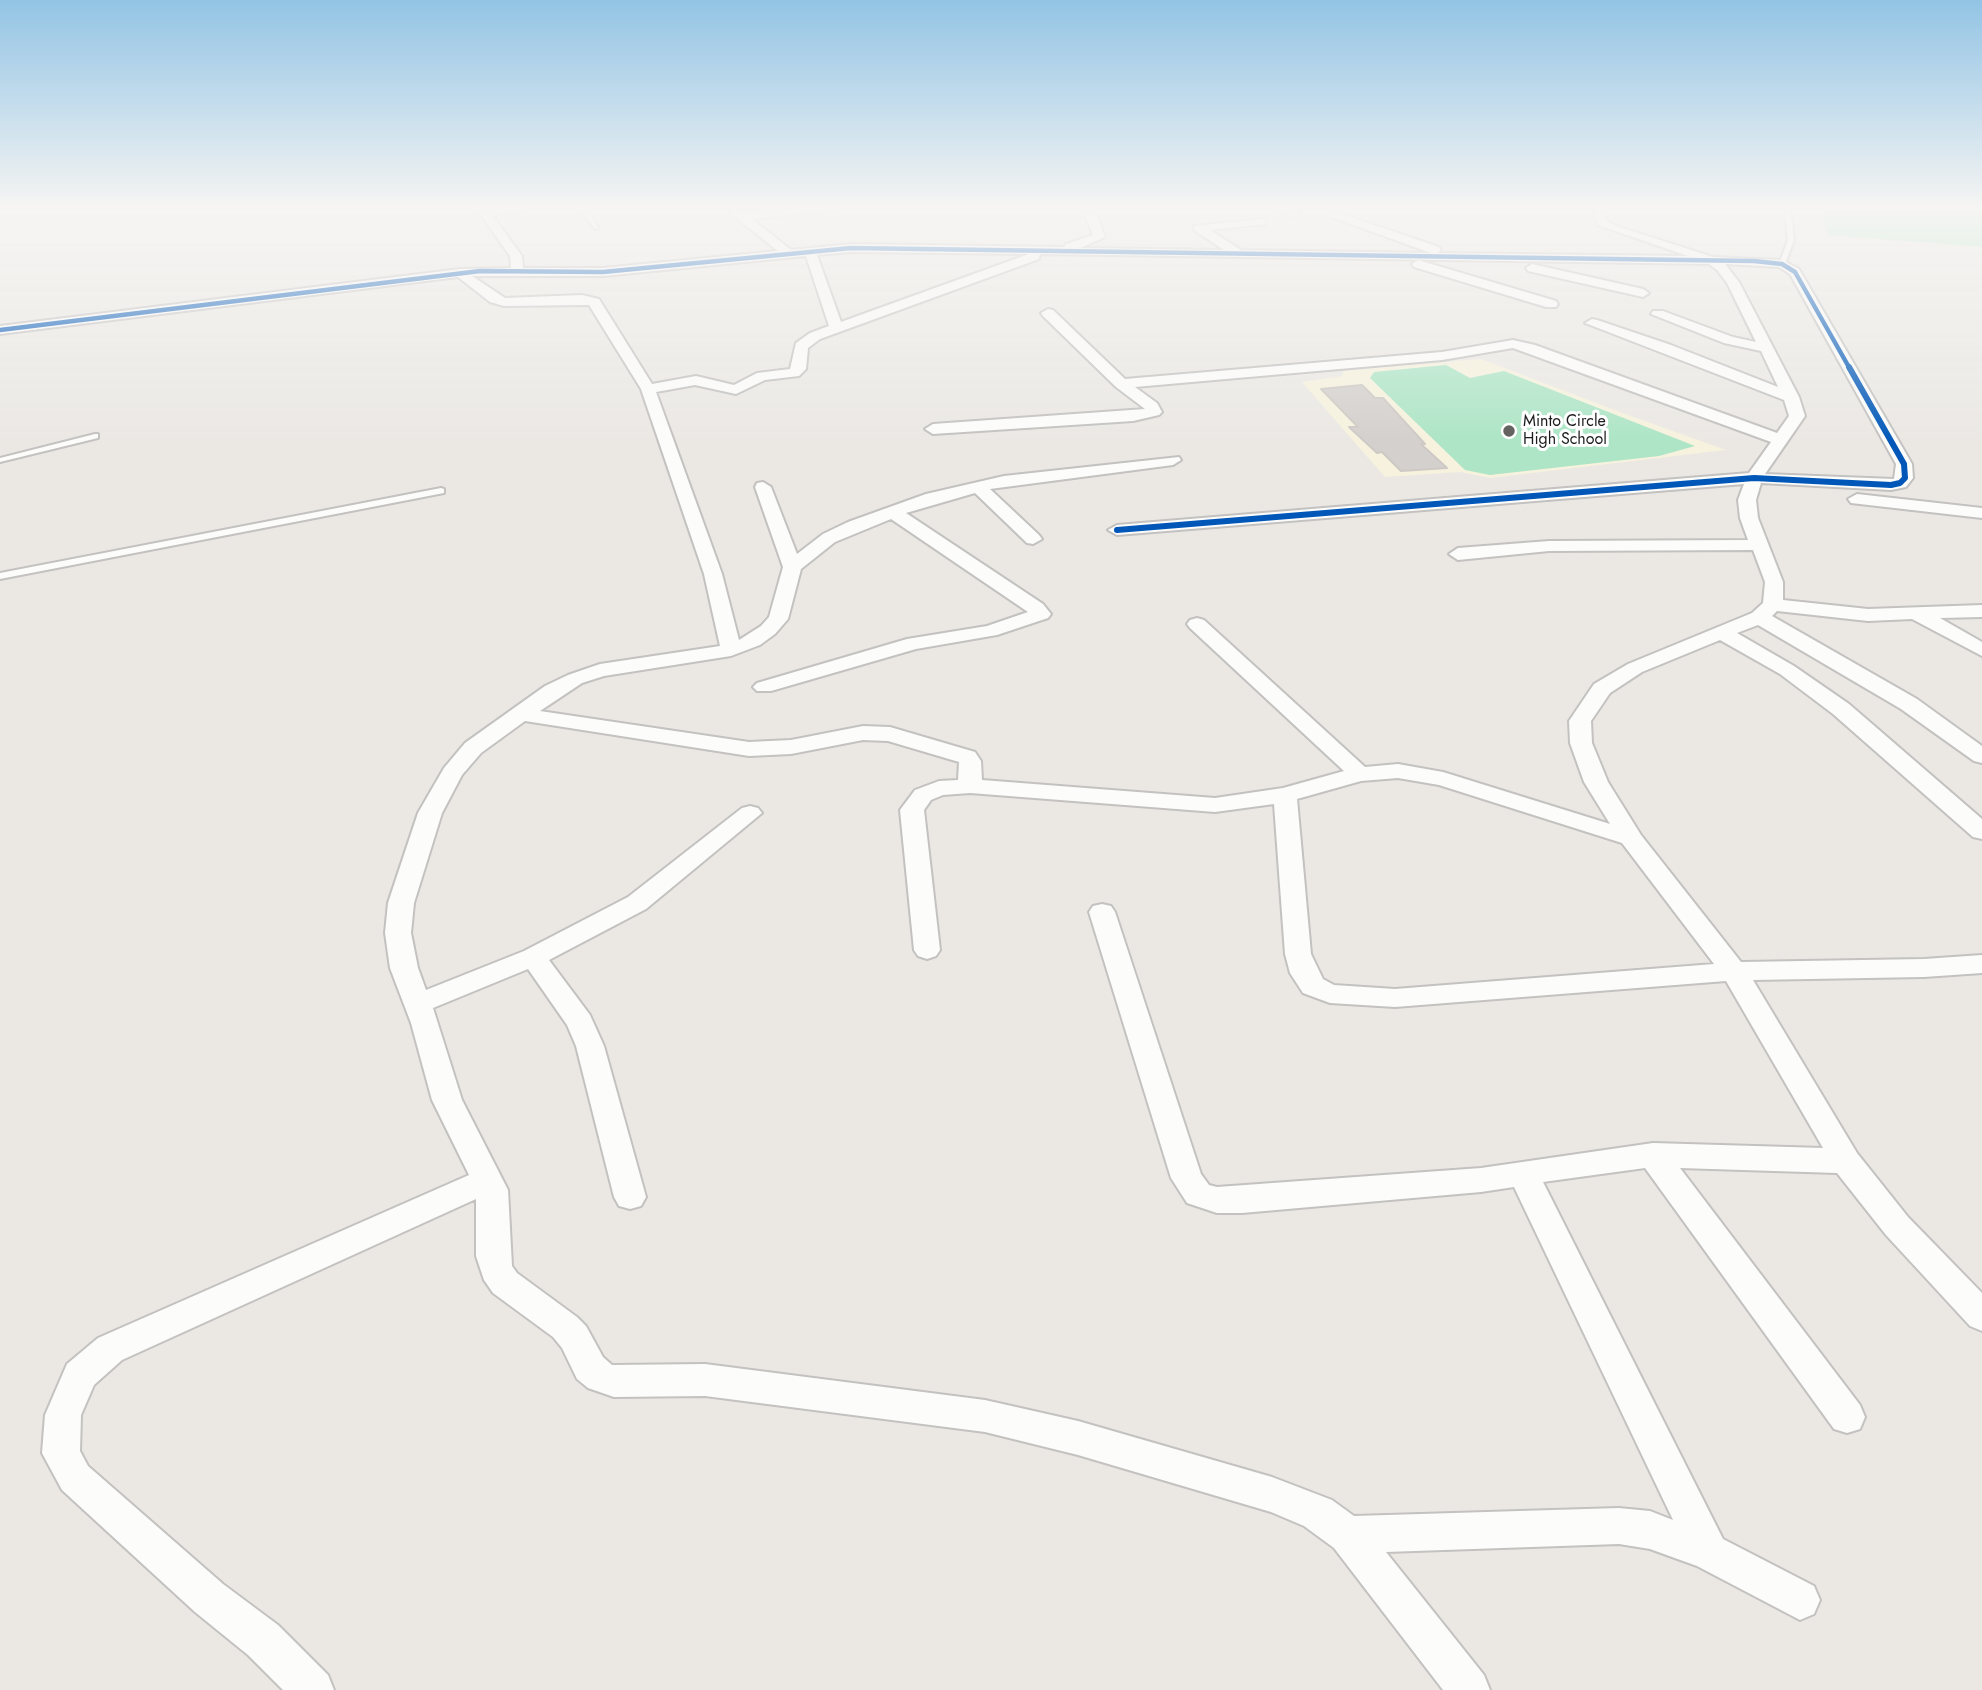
<!DOCTYPE html>
<style>
body{margin:0}
canvas{display:block;background:#ebe8e4}
</style>
<canvas width="1982" height="1690"></canvas>
<script>
const c = document.querySelector('canvas').getContext('2d');
c.lineJoin = 'round';
function fillPath(path, color) { c.fillStyle = color; c.fill(path, 'evenodd'); }
const poly = rows => new Path2D(rows.map(r => 'M' + r).join(''));
function stroke(path, color, width, dash) { c.strokeStyle = color; c.lineWidth = width; c.lineCap = dash ? 'butt' : 'round'; c.setLineDash(dash || []); c.stroke(path); }
function label(font, color, halo, rows, align = 'center') {
  c.font = font + ' Jost,sans-serif'; c.lineWidth = 6; c.setLineDash([]); c.textBaseline = 'middle'; c.strokeStyle = halo; c.fillStyle = color; for (const [text, x, y, turn = 0] of rows) {
    c.save(); c.translate(x, y); c.rotate((+turn || 0) * Math.PI / 180); c.textAlign = isNaN(turn) ? turn : align; if (halo) c.strokeText(text, 0, 0); c.fillText(text, 0, 0); c.restore();
  }
}
fillPath(poly([
 [1481,359,1620,412,1726,450,1490,478,1460,472,1385,477,1302,382,1342,376,1343,371]
]), '#f6f2de');
fillPath(poly([
 [1820,206,1982,206,1982,247,1828,235],
 [1446,365,1470,378,1504,371,1695,446,1659,456,1490,475,1465,470,1370,378,1374,372]
]), '#ade5c6');
const building = poly([
 [1362,385,1375,398,1383,398,1425,444,1421,444,1447,468,1401,471,1382,452,1377,453,1349,427,1358,427,1321,389,1362,385]
]);
fillPath(building, '#d3d0cd');
stroke(building, '#cec9c5', 2);
const lane = poly([
 [578,206,584,206,599,229,595,229,578,206],
 [1784,206,1790,206,1794,240,1785,264,1782,266,1779,264,1788,240,1784,206],
 [95,434,98,434,98,438,0,462,0,458,95,434],
 [441,488,444,489,444,493,0,579,0,573,441,488]
]);
const street = poly([
 [475,206,486,206,488,209,540,206,492,215,522,256,523,268,603,268,778,251,730,213,736,210,744,213,809,206,846,206,841,209,752,219,791,250,851,244,1064,247,1066,244,1093,235,1083,211,1086,206,1097,206,1095,211,1105,237,1080,248,1224,250,1194,230,1194,226,1261,219,1265,220,1265,224,1210,230,1241,250,1431,253,1329,216,1329,212,1333,211,1439,247,1441,250,1438,253,1688,256,1598,225,1591,206,1602,206,1607,221,1616,226,1713,257,1782,260,1799,269,1912,464,1913,478,1906,487,1891,490,1761,483,1756,500,1758,518,1783,582,1783,600,1868,609,1982,605,1982,617,1940,618,1982,642,1982,656,1912,619,1868,621,1777,611,1772,616,1917,699,1982,746,1982,763,1974,761,1901,709,1758,625,1737,633,1794,666,1849,704,1982,819,1982,839,1973,837,1833,714,1780,674,1720,640,1642,672,1610,693,1591,721,1592,743,1608,782,1641,835,1741,962,1924,959,1982,955,1982,973,1924,977,1753,980,1857,1153,1908,1217,1982,1293,1982,1331,1970,1326,1886,1235,1837,1173,1680,1168,1860,1405,1865,1417,1860,1429,1847,1433,1834,1429,1645,1168,1543,1182,1723,1539,1814,1586,1820,1600,1814,1614,1800,1620,1697,1566,1650,1549,1619,1544,1386,1552,1484,1675,1490,1690,1443,1690,1334,1548,1304,1526,1271,1512,1078,1455,985,1432,705,1396,614,1397,588,1388,577,1379,562,1348,553,1337,493,1293,484,1280,476,1256,476,1199,122,1360,94,1385,81,1415,80,1451,88,1466,223,1584,278,1625,328,1675,334,1690,283,1690,248,1655,195,1612,62,1490,42,1453,45,1415,67,1364,98,1338,469,1175,432,1100,411,1023,390,968,385,933,388,903,418,813,444,768,465,743,545,686,568,675,600,664,720,646,704,574,641,389,589,305,504,306,490,302,458,277,0,334,0,326,460,269,511,268,510,256,475,206],
 [851,252,1029,254,841,322,817,255,851,252],
 [1040,254,1709,264,1717,270,1727,283,1756,342,1733,337,1663,311,1653,311,1651,314,1724,343,1761,351,1778,387,1671,345,1597,320,1592,319,1585,323,1784,400,1789,416,1777,433,1535,345,1513,340,1442,352,1125,379,1053,310,1048,309,1041,313,1043,316,1116,387,1145,409,933,424,925,429,933,434,1133,421,1159,415,1162,412,1157,403,1135,387,1442,360,1513,348,1771,442,1749,473,1117,525,1108,530,1117,535,1744,484,1738,500,1740,518,1748,540,1549,541,1458,548,1449,554,1458,560,1549,551,1753,550,1765,582,1763,603,1752,613,1628,664,1594,684,1569,721,1570,743,1584,782,1610,824,1443,772,1398,764,1365,767,1204,620,1197,618,1190,620,1187,624,1190,628,1344,771,1283,788,1215,798,982,780,981,761,975,752,890,727,863,726,791,740,749,742,540,711,582,683,604,676,731,656,760,645,775,634,788,619,801,569,835,542,891,519,1028,612,987,626,907,639,757,683,753,687,757,691,771,691,916,649,997,635,1048,618,1051,614,1043,604,906,513,975,493,1027,543,1033,544,1042,539,1039,535,990,489,1173,465,1181,460,1179,457,1004,476,926,494,848,522,823,534,797,554,771,487,763,482,757,483,755,487,783,567,769,617,761,626,739,640,722,574,656,392,695,385,736,394,765,380,799,376,806,369,808,348,820,339,1039,259,1040,254],
 [806,256,829,326,810,333,796,343,790,369,757,373,734,385,696,376,652,384,599,299,582,295,505,298,472,276,603,276,806,256],
 [1725,264,1779,267,1790,274,1896,464,1894,479,1765,474,1805,416,1799,397,1739,282,1725,264],
 [525,721,749,756,791,754,863,740,888,741,959,762,958,780,939,781,915,790,900,810,914,950,918,956,927,959,936,956,940,950,924,810,931,800,943,795,970,793,1215,812,1274,804,1285,954,1290,973,1303,993,1330,1003,1395,1007,1726,981,1823,1148,1653,1143,1481,1168,1217,1187,1209,1185,1201,1174,1115,912,1111,906,1102,904,1093,906,1089,912,1171,1178,1187,1203,1217,1213,1242,1213,1481,1192,1514,1187,1673,1520,1650,1511,1619,1508,1354,1516,1332,1500,1272,1477,1078,1421,985,1400,705,1364,612,1365,603,1357,586,1326,577,1317,517,1273,512,1266,508,1190,462,1100,433,1008,528,969,567,1025,576,1046,614,1197,619,1206,630,1209,641,1206,646,1197,604,1046,590,1015,549,960,646,909,762,813,758,808,750,806,742,808,628,897,524,951,426,990,418,968,411,933,414,903,442,813,462,775,481,753,525,721],
 [1398,778,1439,785,1622,843,1714,964,1395,989,1334,985,1323,979,1311,954,1297,799,1361,781,1398,778],
 [1267,206,1283,206,1300,214,1294,217,1267,206],
 [1418,260,1556,301,1558,304,1556,307,1546,307,1414,267,1412,264,1418,260],
 [1532,264,1643,289,1649,293,1643,297,1528,271,1526,268,1532,264],
 [1857,494,1982,508,1982,518,1851,503,1848,499,1857,494]
]);
stroke(lane, '#c3c2c0', 4);
stroke(street, '#c3c2c0', 4);
fillPath(lane, '#fcfcfb');
fillPath(street, '#fcfcfb');
stroke(poly([
 [0,330,480,271,603,272,851,248,1754,261,1782,264,1795,272,1850,369]
]), '#0057b8', 4.5);
stroke(poly([
 [1117,530,1754,478,1891,485,1900,483,1905,478,1904,464,1849,367]
]), '#0057b8', 6);
const sky = c.createLinearGradient(0, 0, 0, 443);
sky.addColorStop(0, '#93c4e5');
sky.addColorStop(0.47, '#f6f5f3');
sky.addColorStop(1, '#f6f5f300');
c.fillStyle = sky;
c.fillRect(0, 0, 1982, 443);
for (const [x, y, r, color] of [
 [1509,431,7,"#646362"]
]) { const dot = new Path2D(); dot.arc(x, y, r, 0, 2 * Math.PI); c.fillStyle = color; c.fill(dot); stroke(dot, '#fff', 2.5); }
label('16px', '#1c1c1c', '#fff', [
 ["Minto Circle",1523,422],
 ["High School",1523,440]
], 'left');
</script>
